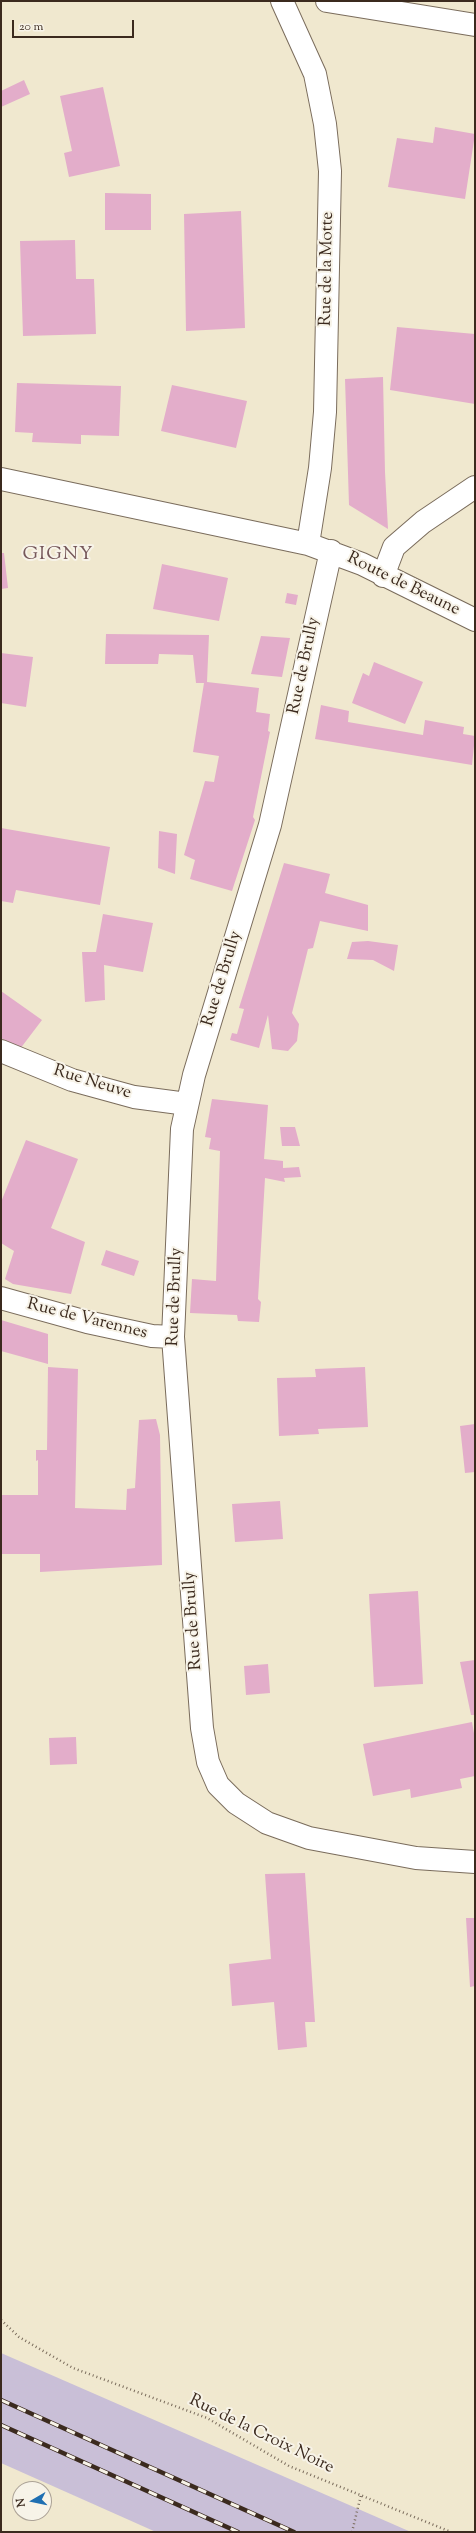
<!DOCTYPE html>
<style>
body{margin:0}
#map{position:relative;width:476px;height:2533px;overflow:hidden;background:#f0e8cf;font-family:"Sorts Mill Goudy",serif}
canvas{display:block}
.frame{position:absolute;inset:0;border:2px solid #3b2a1e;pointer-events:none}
.north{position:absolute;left:12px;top:2481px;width:40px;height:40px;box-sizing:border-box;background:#f7f3e8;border:1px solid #aca397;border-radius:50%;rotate:261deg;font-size:11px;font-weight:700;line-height:16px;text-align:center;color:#3b2a1e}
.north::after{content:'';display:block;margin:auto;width:14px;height:18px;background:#1f6fb2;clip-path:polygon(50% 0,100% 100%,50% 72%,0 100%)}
.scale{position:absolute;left:12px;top:20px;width:122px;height:18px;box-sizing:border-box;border:2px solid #3b2a1e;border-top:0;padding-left:5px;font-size:12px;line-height:14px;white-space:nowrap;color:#3b2a1e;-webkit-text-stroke:3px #f7f3e8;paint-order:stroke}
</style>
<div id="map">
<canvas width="476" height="2533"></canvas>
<div class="frame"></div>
<div class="north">N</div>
<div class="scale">20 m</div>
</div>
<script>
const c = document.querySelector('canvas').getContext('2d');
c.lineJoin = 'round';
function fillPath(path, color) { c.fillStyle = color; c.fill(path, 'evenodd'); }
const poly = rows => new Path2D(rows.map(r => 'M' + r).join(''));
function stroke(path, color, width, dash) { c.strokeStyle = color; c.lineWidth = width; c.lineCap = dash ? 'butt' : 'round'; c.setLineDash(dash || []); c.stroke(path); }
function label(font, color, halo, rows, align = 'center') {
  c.font = font + ' "Sorts Mill Goudy",serif'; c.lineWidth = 4; c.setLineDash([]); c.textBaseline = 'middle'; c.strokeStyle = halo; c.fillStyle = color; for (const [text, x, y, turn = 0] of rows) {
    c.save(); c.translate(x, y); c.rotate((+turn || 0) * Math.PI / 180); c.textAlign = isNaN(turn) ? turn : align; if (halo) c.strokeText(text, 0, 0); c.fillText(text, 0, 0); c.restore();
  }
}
fillPath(poly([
 [1,2353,411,2532,156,2532,1,2463]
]), '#c9bfd7');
fillPath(poly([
 [24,80,30,94,1,107,1,91],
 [103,87,120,166,69,177,64,153,72,151,60,96],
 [435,127,475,134,465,199,388,187,397,138,433,143],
 [105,193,151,194,151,230,105,230],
 [241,211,245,328,186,331,184,214],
 [75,240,76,279,94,279,96,334,23,336,20,241],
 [397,327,475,334,475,404,390,390],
 [383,377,385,472,388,529,349,505,348,473,345,379],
 [17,383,121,386,119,436,81,435,81,444,32,442,33,433,15,432],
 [172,385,247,401,236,448,161,431],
 [1,553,4,553,8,588,1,589],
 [162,564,228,578,219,621,153,609],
 [287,593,298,595,296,605,285,603],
 [106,634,209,635,207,682,259,688,256,712,270,714,268,731,270,732,253,817,255,820,232,891,190,879,195,860,184,855,205,781,214,782,219,756,193,752,204,683,196,683,193,655,159,654,158,664,105,664],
 [261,636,290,638,282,677,251,674],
 [1,653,33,657,26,707,1,703],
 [374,662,423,682,405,724,352,703,363,673,369,676],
 [321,705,349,711,348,722,423,735,425,720,464,727,463,734,475,736,472,765,315,739],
 [1,828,110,847,100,905,16,890,13,903,1,901],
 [159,831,177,834,175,874,158,868],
 [284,863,330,874,325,893,368,905,368,931,320,921,313,948,308,949,292,1013,299,1024,297,1041,288,1051,272,1049,268,1015,259,1048,230,1040,232,1033,237,1034,244,1009,239,1008],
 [103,914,153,923,143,972,104,965,105,1000,85,1002,82,952,96,952],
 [368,941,398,945,394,971,373,960,347,959,352,942],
 [1,991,42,1020,20,1049,1,1038],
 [212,1099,268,1105,264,1159,283,1161,283,1168,299,1167,301,1177,284,1178,285,1182,265,1178,258,1299,261,1302,259,1322,238,1321,237,1315,190,1313,192,1279,216,1281,220,1151,209,1149,211,1138,205,1137],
 [280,1127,295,1127,300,1146,282,1146],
 [26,1140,78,1159,51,1228,85,1242,71,1294,13,1284,5,1279,14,1251,1,1243,1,1202],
 [106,1250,139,1261,134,1276,101,1265],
 [1,1320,48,1334,48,1364,1,1351],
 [48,1367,78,1369,75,1508,126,1510,127,1489,135,1488,139,1420,156,1419,160,1435,162,1565,40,1572,40,1554,1,1554,1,1495,38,1495,38,1460,36,1461,36,1450,47,1450],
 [365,1367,368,1427,318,1429,319,1434,279,1436,277,1378,316,1377,315,1369],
 [475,1424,475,1472,465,1473,460,1426],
 [280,1501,283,1539,235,1542,232,1504],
 [418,1591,423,1684,374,1687,369,1594],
 [475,1660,475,1715,471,1715,460,1662],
 [268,1664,270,1693,246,1695,244,1666],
 [472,1722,475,1739,475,1776,460,1779,462,1788,411,1798,410,1789,373,1796,363,1744],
 [76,1737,77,1764,50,1765,49,1738],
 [305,1873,315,2022,305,2022,307,2047,278,2050,274,2002,232,2006,229,1964,271,1959,265,1874],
 [466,1918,475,1918,475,1986,470,1987]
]), '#e3adca');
const minor = poly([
 [282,1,315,74,325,124,330,171,325,412,320,468,308,544],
 [327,1,475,25],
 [1,479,308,544,362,564,475,620],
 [331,551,270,825,194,1075,182,1129,173,1337,202,1728,208,1762,218,1785,236,1803,267,1823,309,1838,416,1858,475,1862],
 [383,576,394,547,423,522,475,487],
 [1,1051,72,1080,134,1097,187,1104],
 [1,1298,87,1322,152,1336,173,1337]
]);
stroke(minor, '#7a6c5c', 24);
stroke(poly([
 [1,2320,19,2337,73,2368,207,2418,289,2466,451,2532],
 [352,2532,361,2495]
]), '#7a6c5c', 2.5, [1, 3]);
stroke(minor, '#fff', 22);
const rail = poly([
 [1,2400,294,2532],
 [1,2425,238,2532]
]);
stroke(rail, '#3b2a1e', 4.5);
stroke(rail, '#f7f3e8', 3, [9]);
label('17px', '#3b2a1e', '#f7f3e8', [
 ["Rue de la Motte",328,269,-89],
 ["Route de Beaune",403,585,26],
 ["Rue de Brully",305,666,-78],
 ["Rue de Brully",223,979,-73],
 ["Rue Neuve",92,1083,17],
 ["Rue de Brully",176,1297,-88],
 ["Rue de Varennes",87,1320,14],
 ["Rue de Brully",194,1621,-94],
 ["Rue de la Croix Noire",261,2435,26]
]);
c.letterSpacing = '1px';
label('19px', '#76585a', '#f7f3e8', [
 ["GIGNY",58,556]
]);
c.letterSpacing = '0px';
</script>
